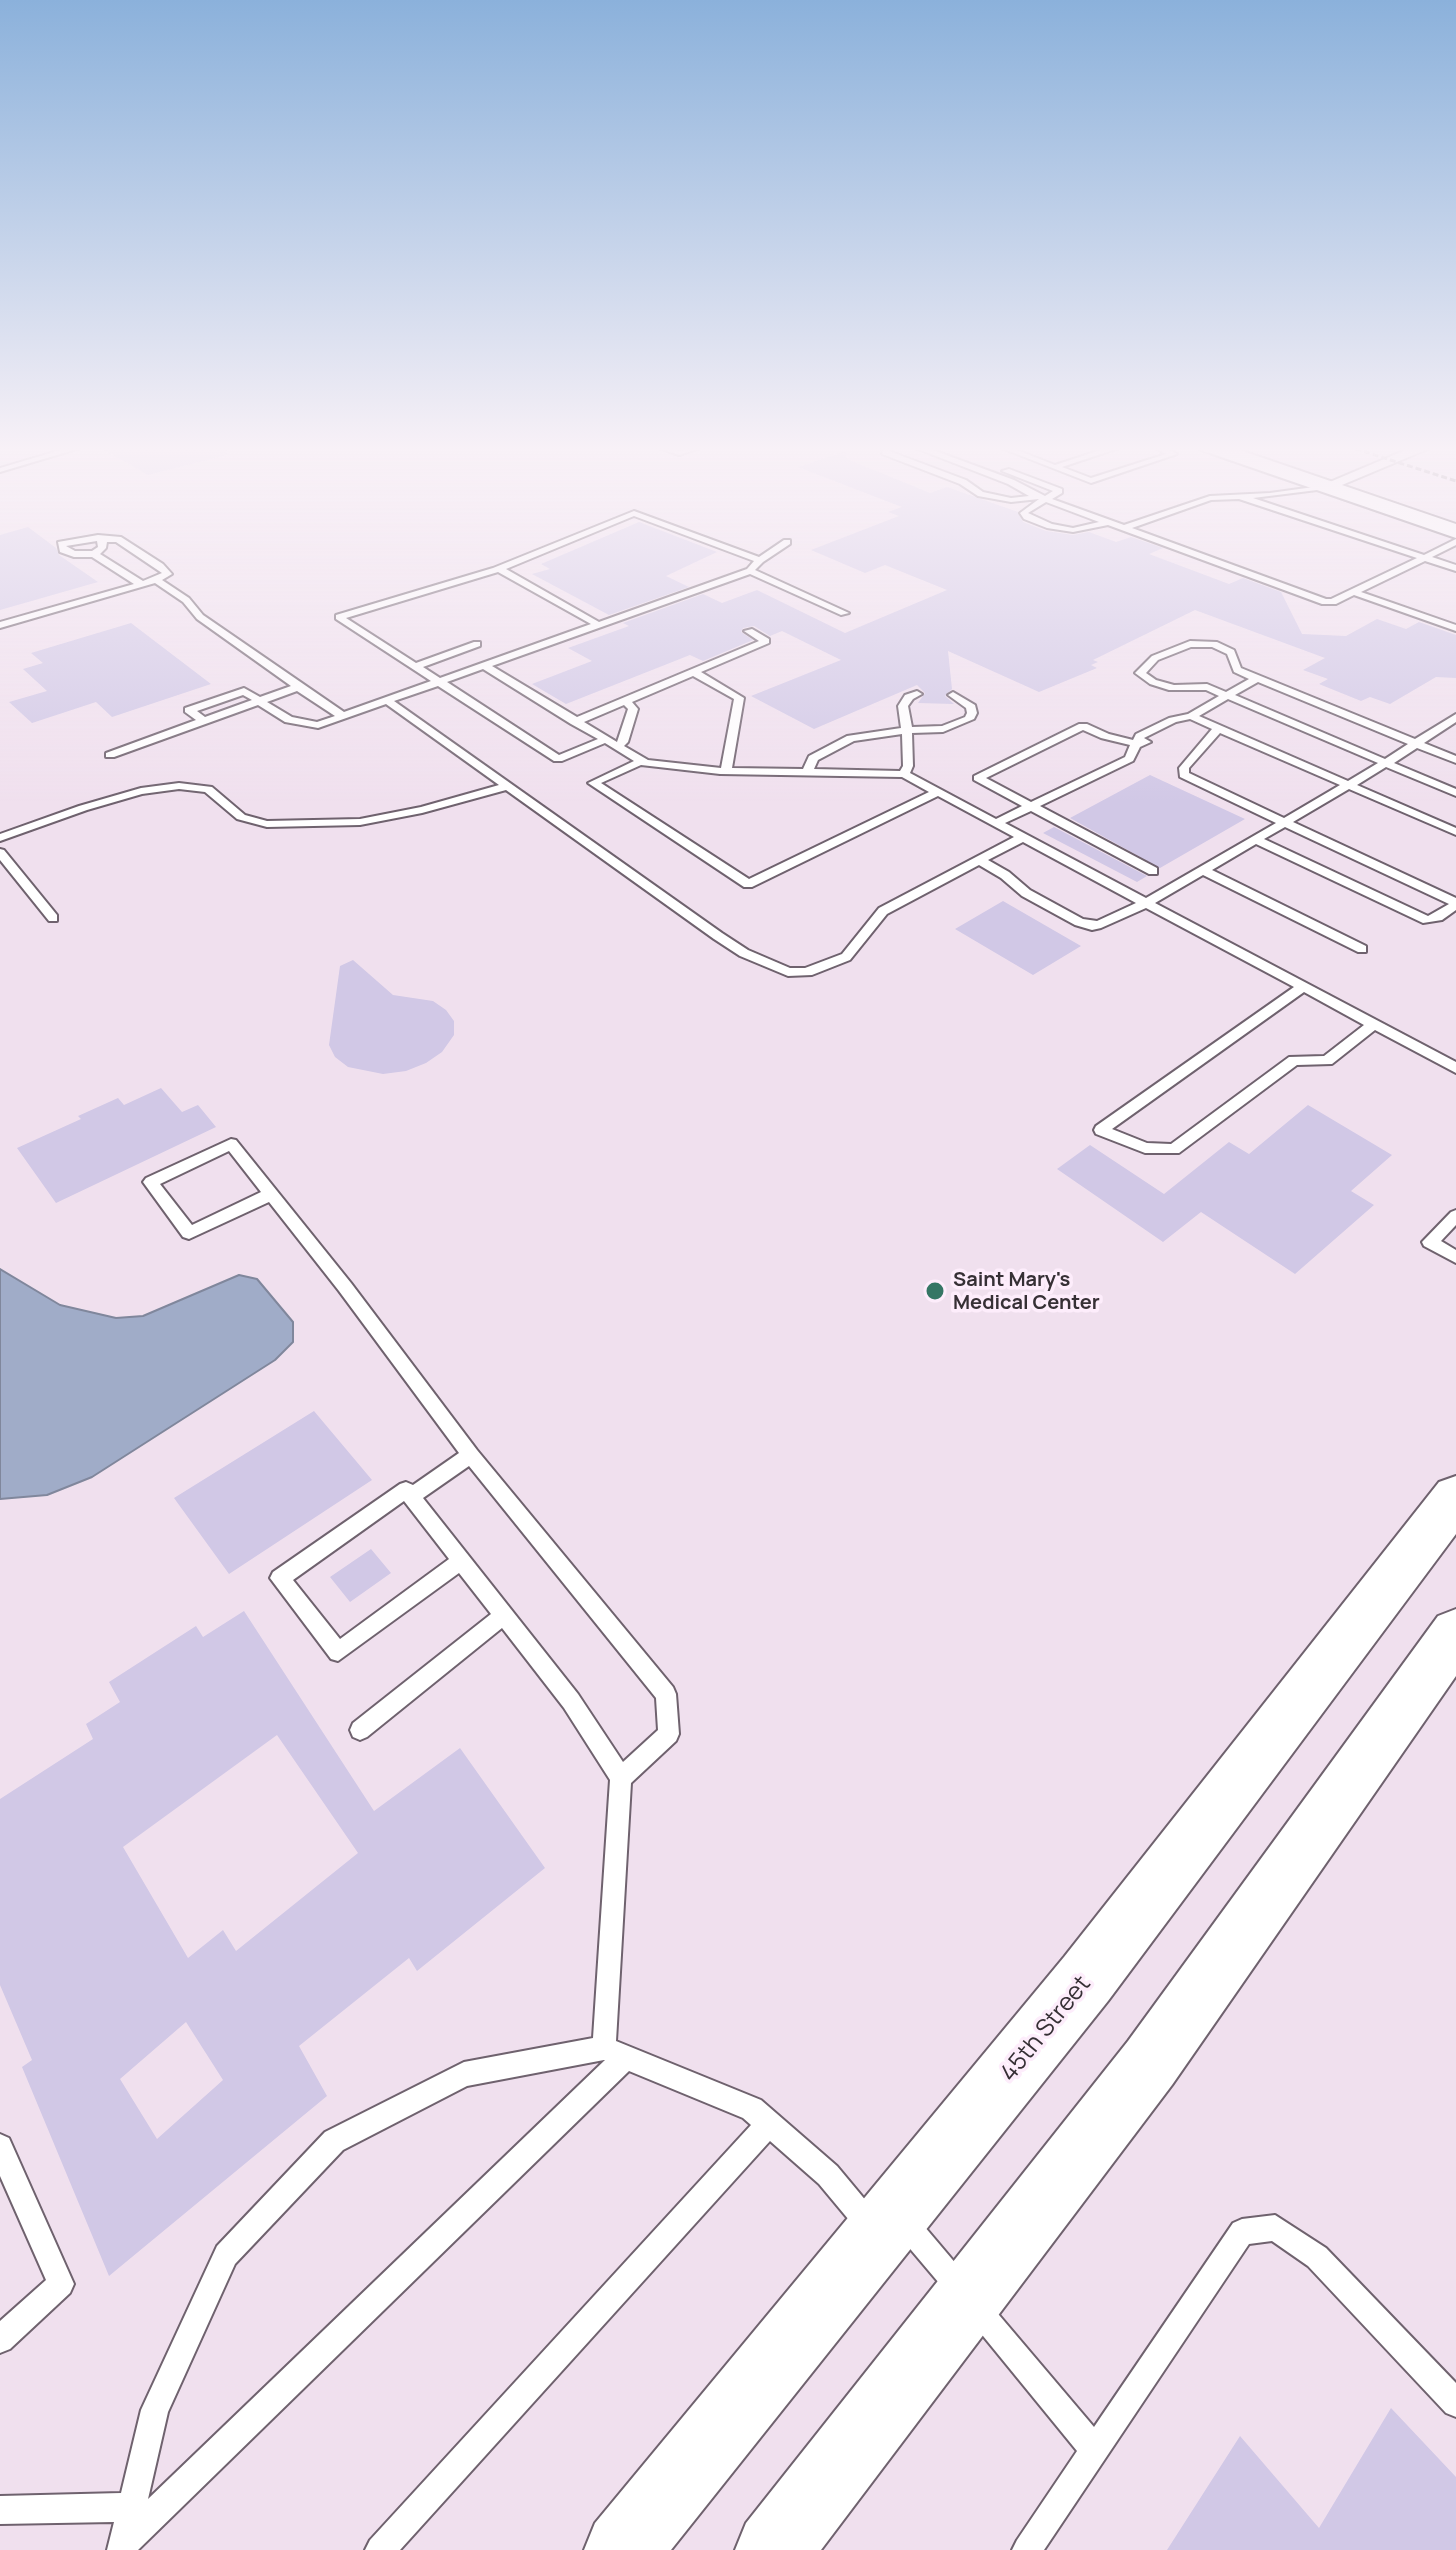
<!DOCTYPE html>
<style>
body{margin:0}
canvas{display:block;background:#f0e0ee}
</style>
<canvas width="1456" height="2550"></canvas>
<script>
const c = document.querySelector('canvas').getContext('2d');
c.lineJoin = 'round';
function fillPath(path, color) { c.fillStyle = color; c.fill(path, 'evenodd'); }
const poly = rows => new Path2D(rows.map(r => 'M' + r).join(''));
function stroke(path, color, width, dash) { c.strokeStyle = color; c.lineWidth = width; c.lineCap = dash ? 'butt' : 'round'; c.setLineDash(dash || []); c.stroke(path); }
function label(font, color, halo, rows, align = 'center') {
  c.font = font + ' Manrope,sans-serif'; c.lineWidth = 7; c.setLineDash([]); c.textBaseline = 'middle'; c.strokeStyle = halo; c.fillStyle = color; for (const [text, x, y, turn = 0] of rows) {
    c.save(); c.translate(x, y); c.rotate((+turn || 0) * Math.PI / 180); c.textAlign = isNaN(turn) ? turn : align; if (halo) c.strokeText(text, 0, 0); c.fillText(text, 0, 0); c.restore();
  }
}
const water = poly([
 [0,1269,60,1305,116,1318,143,1316,239,1275,257,1279,293,1322,293,1342,275,1360,92,1477,47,1495,0,1499,0,1269]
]);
fillPath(water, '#a0acc8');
stroke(water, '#80879c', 2);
fillPath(poly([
 [97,446,226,446,227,455,148,475],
 [846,451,847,459,930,493,947,487,1018,512,1023,522,1046,531,1073,535,1089,532,1116,542,1131,537,1163,548,1149,554,1229,584,1243,578,1281,592,1302,634,1346,636,1377,619,1406,629,1419,622,1456,635,1456,678,1436,677,1390,704,1370,697,1361,701,1319,684,1328,679,1303,670,1325,658,1195,610,1093,660,1098,662,1091,665,1097,668,1039,692,948,651,952,689,945,696,954,704,918,703,925,693,917,685,814,729,751,696,841,660,782,631,770,636,754,626,743,628,741,632,753,640,703,661,690,655,566,704,532,684,592,661,568,648,629,626,623,623,703,594,722,603,757,590,845,633,947,590,885,565,865,573,811,550,899,516,888,512,902,507,798,467],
 [639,522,717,552,666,576,689,587,609,615,532,574,550,569,541,564],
 [28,527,56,548,59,555,98,582,0,610,0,535],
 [131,623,211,684,112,717,96,702,32,723,9,702,47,691,23,669,43,663,31,653],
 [1150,775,1245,819,1160,868,1070,818],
 [1054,827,1147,876,1137,882,1043,833],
 [1003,901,1081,946,1033,975,955,929],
 [353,960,393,995,433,1001,446,1010,454,1021,454,1035,442,1052,426,1063,406,1071,383,1074,348,1067,335,1057,329,1045,340,966],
 [161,1088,182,1112,198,1105,216,1127,56,1203,17,1148,81,1119,78,1116,118,1098,124,1105],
 [1308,1105,1392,1155,1351,1191,1374,1205,1295,1274,1201,1212,1163,1242,1057,1169,1090,1145,1164,1194,1229,1142,1249,1154],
 [314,1411,372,1480,229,1574,174,1498],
 [371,1549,391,1573,350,1602,330,1577],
 [244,1611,374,1811,460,1748,545,1868,417,1971,409,1958,299,2046,327,2096,109,2276,22,2067,32,2060,0,1985,0,1799,93,1739,86,1724,120,1702,109,1682,196,1626,203,1637],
 [277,1735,358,1853,236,1951,223,1930,188,1958,123,1847],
 [186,2022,223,2080,157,2139,120,2079],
 [1391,2408,1456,2477,1456,2550,1167,2550,1240,2436,1319,2528]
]), '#d1c8e6');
const service = poly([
 [74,446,87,446,0,472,0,468,74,446],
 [653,446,679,451,706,446,679,455,653,446],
 [884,446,892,446,889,451,966,480,983,492,1011,498,1029,496,1008,484,910,446,922,446,1014,480,1045,496,1053,491,1002,471,1009,469,1062,489,1062,493,1052,499,1124,525,1210,496,1270,493,1328,485,1325,489,1253,498,1424,555,1456,539,1456,545,1432,557,1456,565,1456,571,1425,561,1361,592,1456,625,1456,631,1354,595,1336,604,1322,604,1108,525,1073,532,1047,528,1024,519,1020,513,1039,499,1011,502,978,496,960,484,882,454,884,446],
 [1239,499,1417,558,1331,599,1326,599,1132,528,1211,500,1239,499],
 [1046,502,1099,522,1073,528,1052,524,1028,513,1046,502],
 [996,446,1007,446,1055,465,1113,446,1125,446,1062,467,1091,478,1166,454,1152,446,1163,446,1177,454,1091,483,996,446],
 [634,511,759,557,784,540,790,540,790,544,763,562,755,570,849,613,841,615,750,574,492,666,577,717,759,641,744,631,752,629,769,639,769,643,701,672,744,698,732,768,803,769,809,756,847,736,901,728,898,706,905,695,917,691,922,694,913,699,908,706,912,727,942,726,965,717,967,713,966,708,948,695,953,692,975,705,977,713,974,719,943,732,912,733,913,766,910,773,996,819,1022,806,974,780,974,776,1079,724,1087,724,1109,734,1133,740,1136,734,1169,718,1188,714,1219,696,1206,690,1169,690,1150,684,1135,673,1152,656,1190,641,1217,642,1234,650,1241,668,1415,739,1456,714,1456,722,1424,743,1456,756,1456,763,1417,748,1394,763,1456,789,1456,796,1386,767,1357,785,1456,828,1456,835,1349,789,1293,822,1456,898,1456,910,1442,920,1423,923,1256,844,1212,870,1366,946,1366,952,1358,952,1203,875,1155,903,1456,1062,1456,1073,1375,1030,1332,1064,1297,1065,1179,1153,1145,1153,1096,1134,1094,1130,1096,1126,1294,987,1146,908,1101,928,1092,930,1075,925,1022,896,1001,878,979,865,887,914,850,960,812,975,788,976,740,956,714,939,506,790,422,813,360,825,267,827,237,819,205,792,179,789,142,794,87,810,0,841,0,834,79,806,141,788,179,783,212,787,245,815,267,821,360,819,421,807,499,785,386,704,318,728,285,722,258,705,114,757,106,757,106,753,196,720,185,712,185,708,244,688,260,697,291,686,197,619,183,602,155,583,0,628,0,622,134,584,92,557,74,557,60,552,58,542,98,535,121,537,163,564,172,574,162,580,189,598,203,615,344,712,431,681,336,619,336,615,493,568,634,511],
 [634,516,754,561,747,569,599,622,506,569,634,516],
 [97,541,98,547,92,551,75,551,66,546,97,541],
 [107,542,116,542,162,573,143,581,100,554,106,548,107,542],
 [498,572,591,624,440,678,423,667,480,646,480,642,474,642,416,663,346,618,498,572],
 [1191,647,1212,647,1227,654,1234,672,1249,679,1226,692,1207,684,1174,685,1156,680,1146,673,1158,660,1191,647],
 [483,669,571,724,598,739,559,755,447,682,483,669],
 [693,676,734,699,721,768,648,760,624,746,628,742,638,709,632,702,693,676],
 [1258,682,1408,744,1385,759,1235,695,1258,682],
 [438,686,554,761,562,761,605,743,634,761,588,783,744,887,752,887,938,796,1014,837,879,908,842,954,805,968,790,968,748,950,722,933,394,701,438,686],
 [297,691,335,716,317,722,292,717,267,702,297,691],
 [243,695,252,700,205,717,197,711,243,695],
 [1228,699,1378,763,1348,781,1199,716,1228,699],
 [624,705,628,709,617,742,584,722,624,705],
 [1190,719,1212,729,1179,768,1180,777,1276,823,1146,898,1005,823,1031,811,1149,874,1157,874,1157,868,1040,806,1133,761,1140,747,1151,742,1144,738,1176,722,1190,719],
 [1083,730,1101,738,1130,745,1125,757,1031,802,986,778,1083,730],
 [1220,733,1340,785,1284,818,1189,773,1189,768,1220,733],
 [902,734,903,766,900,771,814,769,818,760,854,741,902,734],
 [641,765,720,774,902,777,929,792,749,879,601,783,641,765],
 [1285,827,1449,904,1428,916,1264,839,1285,827],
 [1023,842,1136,903,1097,921,1083,919,1030,890,1009,872,988,860,1023,842],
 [1304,992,1364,1025,1324,1056,1289,1057,1171,1144,1147,1143,1112,1129,1304,992],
 [0,849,4,850,57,915,57,921,49,921,0,860,0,849],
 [231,1139,236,1140,351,1283,477,1450,673,1687,676,1694,679,1734,676,1741,631,1783,616,2041,761,2100,837,2166,877,2214,881,2223,877,2232,868,2236,859,2232,819,2184,770,2141,400,2550,365,2550,370,2540,751,2125,743,2118,629,2071,138,2550,107,2550,114,2522,0,2524,0,2496,121,2493,141,2410,217,2246,325,2132,464,2062,593,2038,610,1780,564,1708,502,1628,367,1737,360,1740,353,1737,350,1730,353,1723,491,1614,459,1573,338,1661,331,1659,270,1578,273,1572,400,1484,406,1482,413,1485,459,1453,339,1291,269,1202,189,1239,183,1237,143,1182,146,1178,231,1139],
 [229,1151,261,1192,192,1225,160,1184,229,1151],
 [469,1466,656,1698,658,1730,623,1762,578,1694,423,1498,469,1466],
 [404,1501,449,1559,340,1639,293,1580,404,1501],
 [604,2060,605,2060,148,2499,168,2412,235,2264,343,2150,467,2086,604,2060],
 [1456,1210,1456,1225,1441,1241,1456,1250,1456,1263,1424,1246,1422,1242,1451,1212,1456,1210],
 [0,2134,9,2138,74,2284,70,2293,10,2349,0,2353,0,2321,46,2280,0,2176,0,2134],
 [904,2209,913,2213,968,2278,972,2287,968,2296,959,2300,950,2296,895,2231,891,2222,895,2213,904,2209],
 [1275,2215,1326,2248,1456,2383,1456,2417,1446,2413,1308,2266,1272,2241,1249,2244,1044,2550,1012,2550,1017,2540,1077,2451,970,2320,966,2311,970,2302,979,2298,988,2302,1094,2427,1233,2223,1242,2219,1275,2215]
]);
const minor = poly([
 [1415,446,1435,446,1330,490,1320,490,1318,487,1415,446]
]);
const secondary = poly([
 [1198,446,1228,446,1456,524,1456,538,1201,450,1198,446],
 [1456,1476,1456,1534,1108,2001,671,2550,584,2550,595,2523,1064,1957,1439,1482,1456,1476],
 [1456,1609,1456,1676,1172,2085,821,2550,735,2550,746,2523,1128,2041,1438,1616,1456,1609]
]);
stroke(service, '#6f626e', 4);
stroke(minor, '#6f626e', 4);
stroke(secondary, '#6f626e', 4);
fillPath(service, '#fff');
fillPath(minor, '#fff');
fillPath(secondary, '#fff');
stroke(poly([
 [1347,446,1456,481]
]), '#635b62', 3, [6, 3]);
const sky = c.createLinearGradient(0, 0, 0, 803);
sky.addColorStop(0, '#8bb1db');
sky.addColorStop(0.56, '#f8f1f7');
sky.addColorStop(1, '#f8f1f700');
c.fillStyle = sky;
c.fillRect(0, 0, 1456, 803);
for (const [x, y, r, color] of [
 [935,1291,10,"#357664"]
]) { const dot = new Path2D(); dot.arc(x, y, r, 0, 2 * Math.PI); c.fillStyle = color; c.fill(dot); stroke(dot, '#fdedfb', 3); }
label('bold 20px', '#363035', '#fdedfb', [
 ["Saint Mary's",953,1280],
 ["Medical Center",953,1303]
], 'left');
label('24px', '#363035', '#fdedfb', [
 ["45th Street",1046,2029,-51]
]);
</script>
